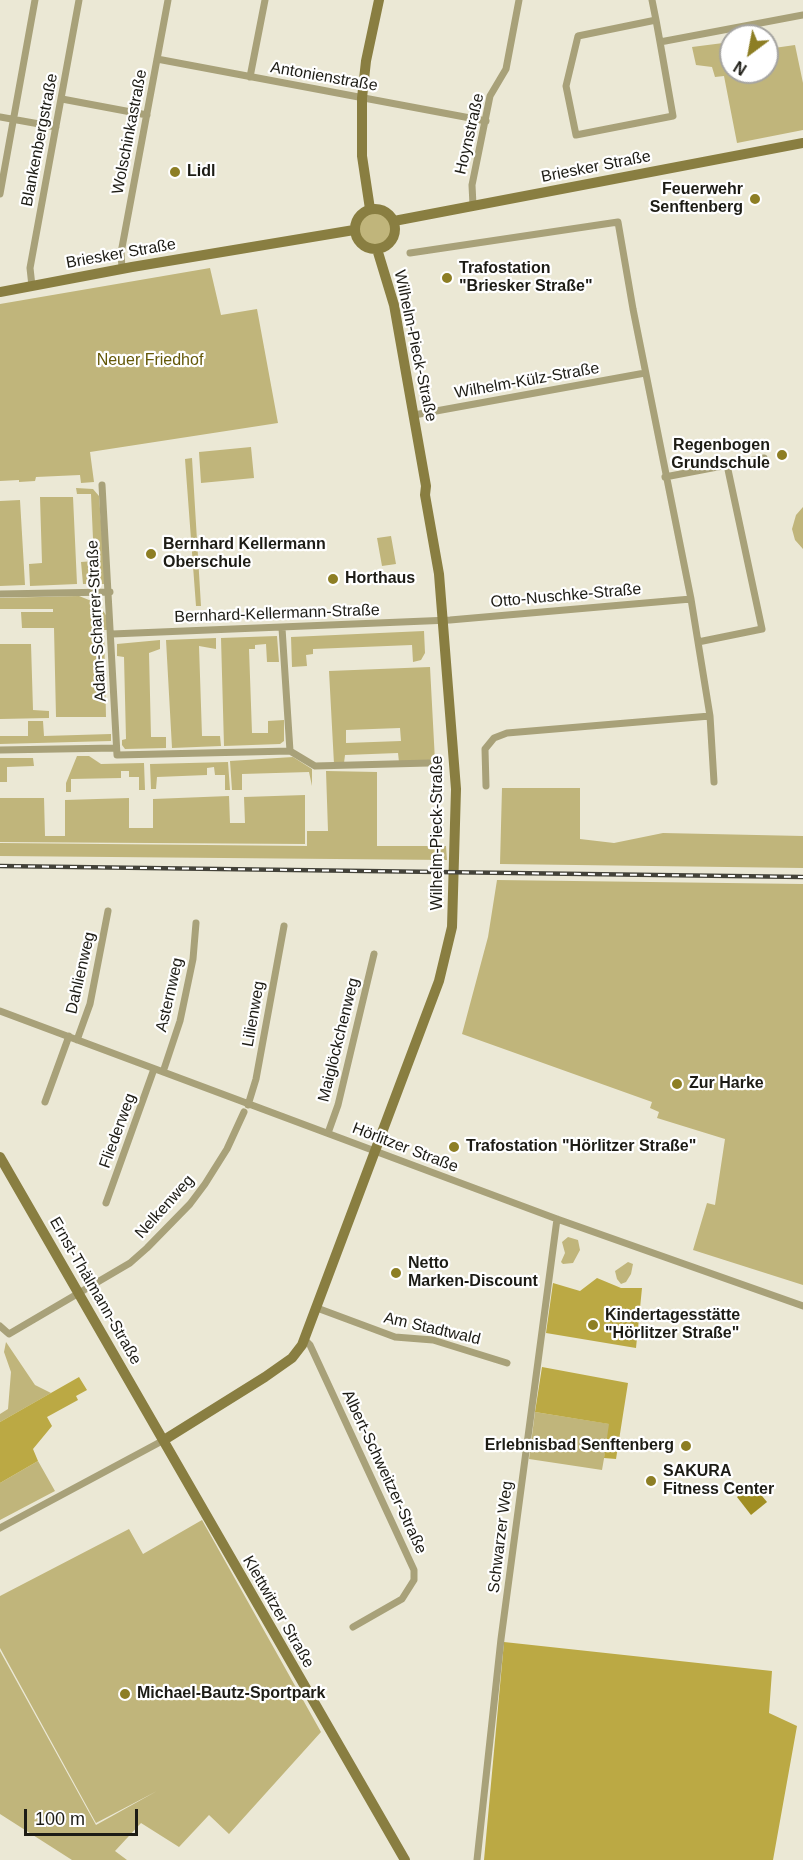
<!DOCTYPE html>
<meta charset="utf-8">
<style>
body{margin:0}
#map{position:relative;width:803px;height:1860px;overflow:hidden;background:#ebe8d5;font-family:Helvetica,sans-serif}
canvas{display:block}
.north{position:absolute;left:719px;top:24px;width:60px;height:60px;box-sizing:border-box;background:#fff;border:2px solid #a5a4a1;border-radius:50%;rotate:212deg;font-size:16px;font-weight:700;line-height:24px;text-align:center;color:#1d1c15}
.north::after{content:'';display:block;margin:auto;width:21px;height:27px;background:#8d7e24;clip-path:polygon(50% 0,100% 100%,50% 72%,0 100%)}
.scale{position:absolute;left:24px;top:1809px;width:114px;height:27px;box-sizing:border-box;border:3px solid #1d1c15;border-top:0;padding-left:8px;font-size:18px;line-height:21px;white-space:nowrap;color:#1d1c15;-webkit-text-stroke:4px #fff;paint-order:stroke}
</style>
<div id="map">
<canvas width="803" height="1860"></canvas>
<div class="north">N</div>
<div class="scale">100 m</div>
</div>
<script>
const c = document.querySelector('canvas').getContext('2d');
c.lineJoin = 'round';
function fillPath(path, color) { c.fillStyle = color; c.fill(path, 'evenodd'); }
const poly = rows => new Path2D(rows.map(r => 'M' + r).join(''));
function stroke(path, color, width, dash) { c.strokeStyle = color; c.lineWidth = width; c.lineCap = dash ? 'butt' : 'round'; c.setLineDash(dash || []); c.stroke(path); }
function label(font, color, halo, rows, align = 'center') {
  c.font = font + ' Helvetica,sans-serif'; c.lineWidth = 4.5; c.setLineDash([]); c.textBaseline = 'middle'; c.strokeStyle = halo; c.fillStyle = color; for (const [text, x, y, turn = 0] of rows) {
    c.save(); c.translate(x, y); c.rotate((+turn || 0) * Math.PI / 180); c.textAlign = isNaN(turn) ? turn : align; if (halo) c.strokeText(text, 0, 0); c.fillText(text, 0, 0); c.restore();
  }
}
fillPath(poly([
 [731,42,731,72,767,72,767,49,795,45,803,83,803,130,737,143,724,76,715,77,712,67,696,65,692,47],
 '359 229a16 16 0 1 1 32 0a16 16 0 1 1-32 0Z',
 [210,268,221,315,257,309,278,423,90,452,94,482,81,483,80,475,36,477,35,481,19,482,19,480,0,481,0,304],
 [251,447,254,478,201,483,199,452],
 [192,458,201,606,196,606,185,459],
 [76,488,93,489,99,496,106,584,83,584,81,562,94,561,91,494,77,494],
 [40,497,73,497,77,584,30,586,29,564,42,563],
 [20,500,25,585,0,586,0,501],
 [803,507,803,549,795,540,792,529,796,515],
 [391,536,396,564,382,566,377,538],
 [79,596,99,604,107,617,108,630,104,630,106,717,56,717,54,628,22,628,21,612,53,612,53,609,0,609,0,598],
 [424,631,425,653,421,660,413,662,412,645,313,649,313,654,306,655,307,666,292,667,291,637],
 [277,636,279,662,267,662,266,644,255,645,255,649,249,649,252,733,268,733,268,721,284,720,284,741,280,744,224,746,221,638],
 [216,638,216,649,199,646,202,736,220,736,221,746,172,748,166,640],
 [160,640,160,649,149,653,151,737,166,737,166,748,125,749,122,745,122,740,126,739,124,657,117,656,117,644],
 [0,644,31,644,33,710,49,711,49,718,0,719],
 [430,667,435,761,399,762,398,753,345,755,344,763,334,764,329,671],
 [400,728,401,741,346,743,346,730],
 [28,721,43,721,44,736,111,734,111,741,0,744,0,736,28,736],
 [77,756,89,756,101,764,144,763,145,790,139,790,139,777,129,777,129,771,121,771,121,778,71,779,71,792,66,792,66,783],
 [293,757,312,769,312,786,309,772,242,774,242,790,232,790,230,761],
 [0,758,33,758,34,766,7,767,7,782,0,782],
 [228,762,230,790,225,790,225,775,215,775,214,767,207,768,207,775,157,777,156,789,151,789,150,764],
 [326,771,377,772,377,846,446,846,447,860,0,856,0,843,307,846,307,831,328,831],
 [502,788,580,788,580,839,614,843,663,833,803,836,803,868,500,864],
 [305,795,305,844,0,842,0,798,44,798,45,836,65,836,65,800,129,798,129,828,153,828,153,799,229,796,230,823,245,823,244,797],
 [497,880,803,884,803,1285,693,1250,707,1203,715,1205,725,1139,657,1118,659,1112,650,1108,652,1102,462,1034,488,937],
 [568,1237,578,1240,580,1250,573,1263,563,1264,561,1262,565,1253,562,1242],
 [628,1262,633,1264,631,1274,626,1282,621,1284,617,1279,615,1271],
 [6,1342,35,1385,51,1393,0,1422,0,1414,8,1409,11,1372,4,1352],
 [535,1412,610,1424,602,1470,529,1459],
 [38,1461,55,1491,0,1520,0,1483],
 [202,1520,321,1732,229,1834,209,1815,179,1847,141,1823,115,1851,127,1860,72,1860,0,1814,0,1651,96,1825,157,1791,96,1823,0,1648,0,1596,129,1529,143,1554]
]), '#c0b57b');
fillPath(poly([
 [597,1278,621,1288,642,1288,636,1348,546,1333,553,1283,580,1291],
 [542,1367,628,1383,616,1459,604,1458,609,1424,535,1412],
 [79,1377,87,1390,76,1396,78,1400,47,1417,52,1426,33,1449,38,1461,0,1483,0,1422],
 [504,1642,772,1671,769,1713,797,1726,773,1860,484,1860]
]), '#bba944');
fillPath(poly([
 [753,1485,767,1502,751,1515,737,1497]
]), '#a08e22');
stroke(poly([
 [652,0,656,20,660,42,673,116,576,135,566,86,578,36,656,20],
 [660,42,803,15],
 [157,59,486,121],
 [250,77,265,0],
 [62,99,147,115],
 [0,117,56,127],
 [0,194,35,0],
 [473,205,472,185,490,96,506,69,519,0],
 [410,253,618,222,633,309,691,599,710,716,507,733,494,738,485,749,486,786],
 [122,268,121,253,168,0],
 [32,286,30,268,79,0],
 [414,415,645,373],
 [665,477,764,458],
 [102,485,117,755,290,751],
 [0,594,110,592],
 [282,628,290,751],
 [112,634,450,620,691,599],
 [698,642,762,629,727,465],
 [710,716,714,782],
 [0,750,116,748],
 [290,751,315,766,429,763],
 [0,1011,557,1219,803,1306],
 [77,1040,90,1004,108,911],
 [163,1072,180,1021,193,959,196,923],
 [45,1102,69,1036],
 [248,1105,256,1079,284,926],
 [328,1133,338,1105,374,954],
 [106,1203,154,1069],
 [317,1308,395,1337,433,1340,507,1363],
 [0,1326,9,1334,130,1263,147,1248,190,1204,205,1184,227,1149,244,1112],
 [305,1340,310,1345,414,1570,414,1580,402,1599,353,1627],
 [0,1528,164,1440],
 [477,1860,501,1639,557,1219]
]), '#a8a179', 7);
stroke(poly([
 '355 229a20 20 0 1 1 40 0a20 20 0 1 1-40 0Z',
 [370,209,362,156,362,98,366,61,379,0],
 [394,221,803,143],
 [0,292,132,267,354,230],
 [0,1157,405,1860],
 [164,1440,265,1377,292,1358,302,1345,439,981,452,927,456,789,439,574,425,495,426,486,394,305,377,249]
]), '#897e41', 10);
const rail = poly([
 [0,866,803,877]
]);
stroke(rail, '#434239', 4.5);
stroke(rail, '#fff', 2, [7]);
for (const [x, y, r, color] of [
 [175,172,6,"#8d7e24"],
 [755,199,6,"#8d7e24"],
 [447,278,6,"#8d7e24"],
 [782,455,6,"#8d7e24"],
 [151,554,6,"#8d7e24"],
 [333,579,6,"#8d7e24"],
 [677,1084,6,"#8d7e24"],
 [454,1147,6,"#8d7e24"],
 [396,1273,6,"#8d7e24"],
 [593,1325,6,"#8d7e24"],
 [686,1446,6,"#8d7e24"],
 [651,1481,6,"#8d7e24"],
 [125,1694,6,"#8d7e24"]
]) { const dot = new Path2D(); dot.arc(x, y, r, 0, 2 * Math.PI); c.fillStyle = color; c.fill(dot); stroke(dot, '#fff', 2); }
label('16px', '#1d1c15', '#fff', [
 ["Antonienstraße",324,77,10],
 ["Wolschinkastraße",130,132,-79],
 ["Hoynstraße",470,134,-77],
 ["Blankenbergstraße",40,140,-79],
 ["Briesker Straße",596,167,-11],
 ["Briesker Straße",121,254,-10],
 ["Wilhelm-Pieck-Straße",415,346,78],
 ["Wilhelm-Külz-Straße",527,381,-10],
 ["Otto-Nuschke-Straße",566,596,-5],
 ["Bernhard-Kellermann-Straße",277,614,-2],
 ["Adam-Scharrer-Straße",97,621,-93],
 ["Wilhelm-Pieck-Straße",438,833,-90],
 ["Dahlienweg",81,973,-77],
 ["Asternweg",170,995,-77],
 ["Lilienweg",254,1014,-80],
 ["Maiglöckchenweg",339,1040,-76],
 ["Fliederweg",118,1131,-70],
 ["Hörlitzer Straße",405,1148,21],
 ["Nelkenweg",165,1207,-48],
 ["Ernst-Thälmann-Straße",95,1291,60],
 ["Am Stadtwald",432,1329,13],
 ["Albert-Schweitzer-Straße",384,1472,65],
 ["Schwarzer Weg",501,1537,-83],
 ["Klettwitzer Straße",278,1612,60]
]);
label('bold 16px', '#1d1c15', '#fff', [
 ["Lidl",187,172],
 ["Feuerwehr",743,190,"right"],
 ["Senftenberg",743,208,"right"],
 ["Trafostation",459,269],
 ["\"Briesker Straße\"",459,287],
 ["Regenbogen",770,446,"right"],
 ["Grundschule",770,464,"right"],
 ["Bernhard Kellermann",163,545],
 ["Oberschule",163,563],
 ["Horthaus",345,579],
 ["Zur Harke",689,1084],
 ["Trafostation \"Hörlitzer Straße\"",466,1147],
 ["Netto",408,1264],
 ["Marken-Discount",408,1282],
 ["Kindertagesstätte",605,1316],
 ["\"Hörlitzer Straße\"",605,1334],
 ["Erlebnisbad Senftenberg",674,1446,"right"],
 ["SAKURA",663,1472],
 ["Fitness Center",663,1490],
 ["Michael-Bautz-Sportpark",137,1694]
], 'left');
label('16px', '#645808', '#fff', [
 ["Neuer Friedhof",150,361]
]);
</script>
